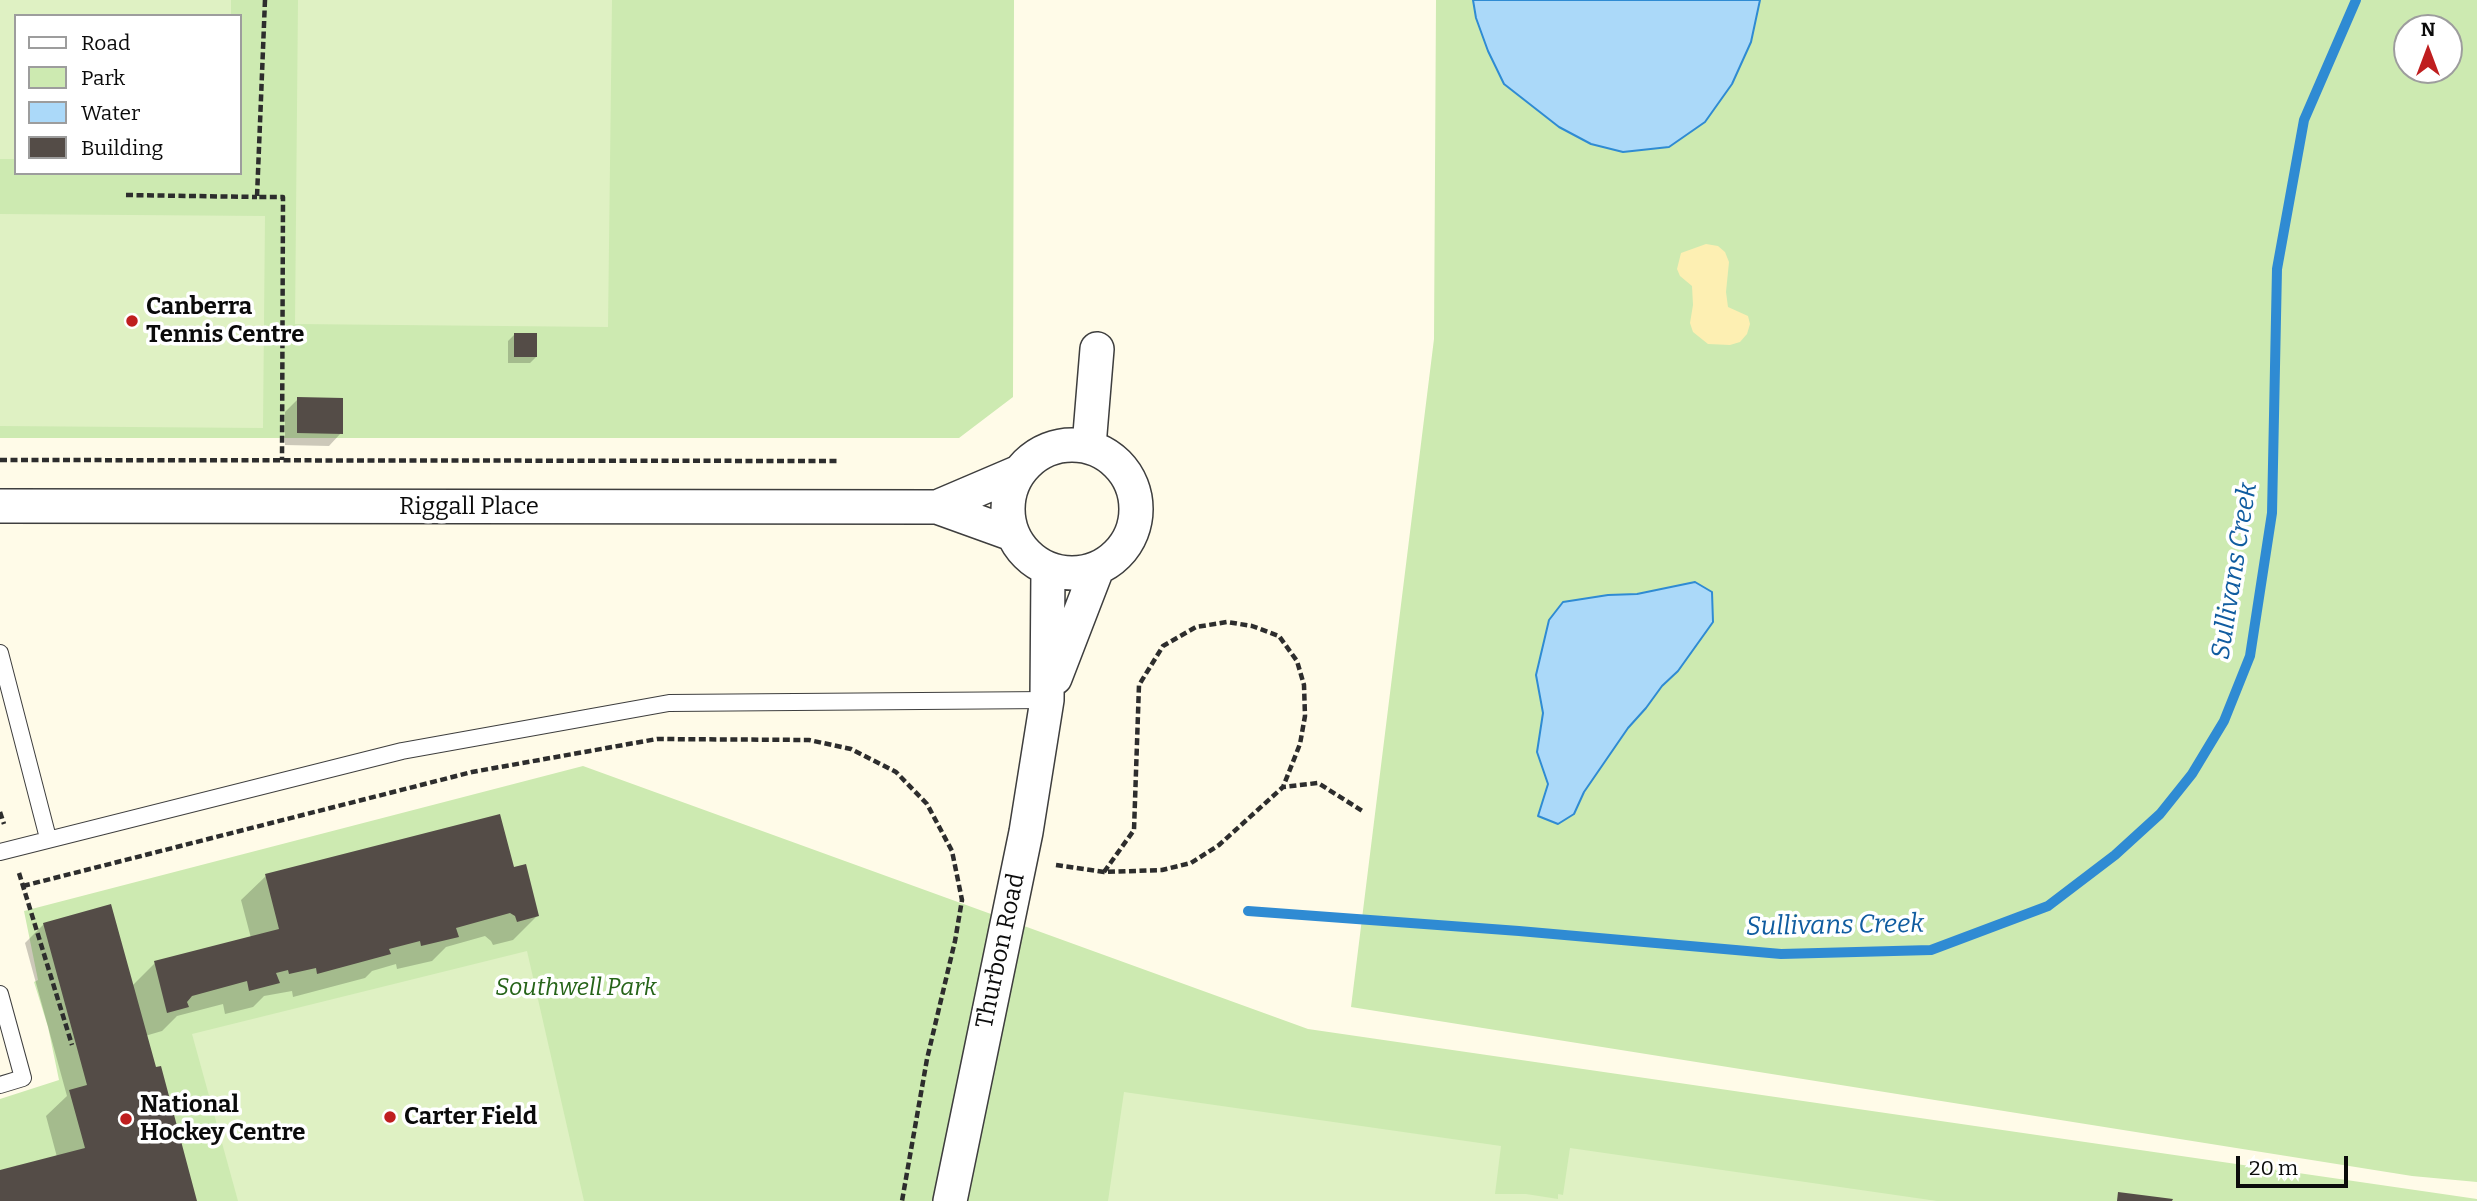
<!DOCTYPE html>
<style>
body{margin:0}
#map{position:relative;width:2477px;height:1201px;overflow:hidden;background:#fffbe8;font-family:Bitter,serif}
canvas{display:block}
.legend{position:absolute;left:14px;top:14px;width:228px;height:161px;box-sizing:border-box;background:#fff;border:2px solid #9d9d9d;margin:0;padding:9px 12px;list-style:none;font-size:21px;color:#0b0b0b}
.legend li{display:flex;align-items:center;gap:14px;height:35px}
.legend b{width:35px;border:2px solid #9d9d9d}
.north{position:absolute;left:2393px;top:14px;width:70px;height:70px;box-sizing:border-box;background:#fff;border:2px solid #9d9d9d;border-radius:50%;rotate:0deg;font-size:19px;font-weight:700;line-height:28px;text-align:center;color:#0b0b0b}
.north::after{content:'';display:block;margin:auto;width:24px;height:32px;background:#bf1e1f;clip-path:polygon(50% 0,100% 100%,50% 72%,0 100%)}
.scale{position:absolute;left:2236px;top:1156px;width:112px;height:32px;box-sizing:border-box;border:4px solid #0b0b0b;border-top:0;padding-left:9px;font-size:21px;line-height:24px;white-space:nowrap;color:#0b0b0b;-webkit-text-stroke:5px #fff;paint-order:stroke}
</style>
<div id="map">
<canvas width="2477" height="1201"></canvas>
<ul class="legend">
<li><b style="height:9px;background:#fff"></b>Road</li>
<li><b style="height:19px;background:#cdeab1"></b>Park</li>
<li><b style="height:19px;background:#abd9f9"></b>Water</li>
<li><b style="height:19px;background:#544c47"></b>Building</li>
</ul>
<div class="north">N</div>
<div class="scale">20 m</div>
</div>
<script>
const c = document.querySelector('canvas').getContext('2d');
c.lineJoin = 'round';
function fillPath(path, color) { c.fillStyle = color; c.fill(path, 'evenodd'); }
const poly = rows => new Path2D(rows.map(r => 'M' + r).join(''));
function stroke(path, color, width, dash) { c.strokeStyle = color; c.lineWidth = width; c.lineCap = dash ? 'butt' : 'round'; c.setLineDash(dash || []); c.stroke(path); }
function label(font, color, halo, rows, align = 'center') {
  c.font = font + ' Bitter,serif'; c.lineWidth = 7; c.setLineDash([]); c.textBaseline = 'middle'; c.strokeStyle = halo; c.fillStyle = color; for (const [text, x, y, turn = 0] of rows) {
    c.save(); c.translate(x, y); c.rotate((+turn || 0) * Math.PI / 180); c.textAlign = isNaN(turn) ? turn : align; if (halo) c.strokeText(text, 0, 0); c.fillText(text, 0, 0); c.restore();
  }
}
fillPath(poly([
 [0,0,1014,0,1013,397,959,438,0,438],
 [16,16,240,16,240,173,16,173],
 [1436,0,2477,0,2477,1182,2412,1176,1351,1007,1434,339],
 [2407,28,2449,28,2449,70,2407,70],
 [583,766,1308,1029,2477,1199,2477,1201,0,1201,0,1099,59,1080,48,1027,34,982,38,980,24,911]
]), '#cdeab1');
fillPath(poly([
 [1706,244,1718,246,1725,252,1729,262,1726,292,1728,307,1748,316,1750,324,1747,334,1740,342,1730,345,1708,344,1693,332,1690,323,1693,305,1692,286,1680,276,1677,269,1681,253]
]), '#fdefb2');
fillPath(poly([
 [0,0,231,0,231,16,16,16,16,159,0,159],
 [298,0,612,0,608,327,295,324],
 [0,214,265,216,263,428,0,426],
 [527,951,584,1201,238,1201,192,1034],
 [1124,1092,1501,1146,1495,1194,1526,1194,1558,1199,1558,1194,1563,1195,1570,1148,1937,1201,1108,1201]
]), '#dff1c3');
const water = poly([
 [1473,0,1760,0,1751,42,1732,84,1705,122,1669,147,1623,152,1591,144,1559,127,1504,84,1488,51,1476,18,1473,0],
 [1695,582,1712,592,1713,622,1678,671,1662,686,1646,708,1628,728,1584,792,1574,814,1558,824,1538,816,1548,784,1537,752,1543,713,1536,675,1549,620,1563,602,1608,595,1637,594,1695,582]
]);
fillPath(water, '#abd9f9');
stroke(water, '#2f8bd3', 2);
fillPath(poly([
 [514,335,536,357,530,363,508,363,508,341],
 [298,399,341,433,329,446,285,445,285,412],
 [512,869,537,916,513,940,493,945,491,941,485,936,446,947,432,961,397,969,396,964,372,971,365,978,293,997,292,991,264,996,253,1007,225,1014,223,1004,177,1016,162,1031,145,1036,196,1201,0,1201,0,1172,57,1157,46,1116,67,1096,25,943,44,924,132,986,155,963,251,938,241,900,266,876]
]), '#0003');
stroke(poly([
 [1248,911,1519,931,1781,954,1931,950,2048,906,2115,855,2160,814,2192,774,2224,721,2250,656,2272,513,2277,269,2304,120,2356,0]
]), '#2f8bd3', 10);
fillPath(poly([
 [514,333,537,333,537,357,514,357],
 [297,397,343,398,343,434,297,433],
 [500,814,514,867,526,864,539,916,517,922,515,916,510,913,456,928,459,937,421,946,420,941,389,949,391,954,317,974,316,968,289,974,288,970,276,973,280,983,249,991,247,981,192,996,187,1002,189,1007,167,1013,154,961,279,929,265,874],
 [111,904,156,1067,161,1066,197,1201,0,1201,0,1170,85,1148,69,1090,87,1085,43,923],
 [2118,1192,2173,1199,2172,1201,2117,1201]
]), '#544c47');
const service = poly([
 [0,653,48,838],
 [0,852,402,751,669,703,1047,700],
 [0,994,23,1078,0,1085]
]);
const minor = poly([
 '1008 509a64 64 0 1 1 128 0a64 64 0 1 1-128 0Z',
 [1089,446,1097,349],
 [0,506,937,507,1012,534],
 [937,507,1019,472],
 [1055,678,1097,569],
 [950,1201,1026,832,1047,700,1048,569]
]);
stroke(service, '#3e3e3e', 18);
stroke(minor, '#3e3e3e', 36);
stroke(poly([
 [265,0,257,197,283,197,282,460],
 [126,195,257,197],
 [0,460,839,461],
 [0,812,4,824],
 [1056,865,1104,872,1162,870,1191,863,1219,845,1283,787,1318,783,1364,812],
 [1104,872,1134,830,1139,685,1163,646,1196,627,1227,622,1252,626,1279,636,1297,661,1304,685,1305,716,1300,744,1283,787],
 [19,873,72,1045],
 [23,886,472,772,657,739,809,740,851,749,896,772,927,804,952,851,962,900,955,941,927,1059,902,1201]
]), '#2d2d2d', 4.5, [7, 3.5]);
stroke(service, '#fff', 16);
stroke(minor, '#fff', 33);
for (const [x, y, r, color] of [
 [132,321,7,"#bf1e1f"],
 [390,1117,7,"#bf1e1f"],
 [126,1119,7,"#bf1e1f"]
]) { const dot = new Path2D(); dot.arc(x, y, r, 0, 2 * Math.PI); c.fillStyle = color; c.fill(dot); stroke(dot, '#fff', 2.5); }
label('bold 24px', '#0b0b0b', '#fff', [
 ["Canberra",146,307],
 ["Tennis Centre",146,335],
 ["National",140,1105],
 ["Hockey Centre",140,1133],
 ["Carter Field",404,1117]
], 'left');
label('24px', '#0b0b0b', '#fff', [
 ["Riggall Place",469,507],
 ["Thurbon Road",1001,951,-78]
]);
label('italic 24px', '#266419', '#fff', [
 ["Southwell Park",576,988]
]);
label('italic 26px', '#105ca0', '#fff', [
 ["Sullivans Creek",2235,571,-81],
 ["Sullivans Creek",1835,926,-1]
]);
</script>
